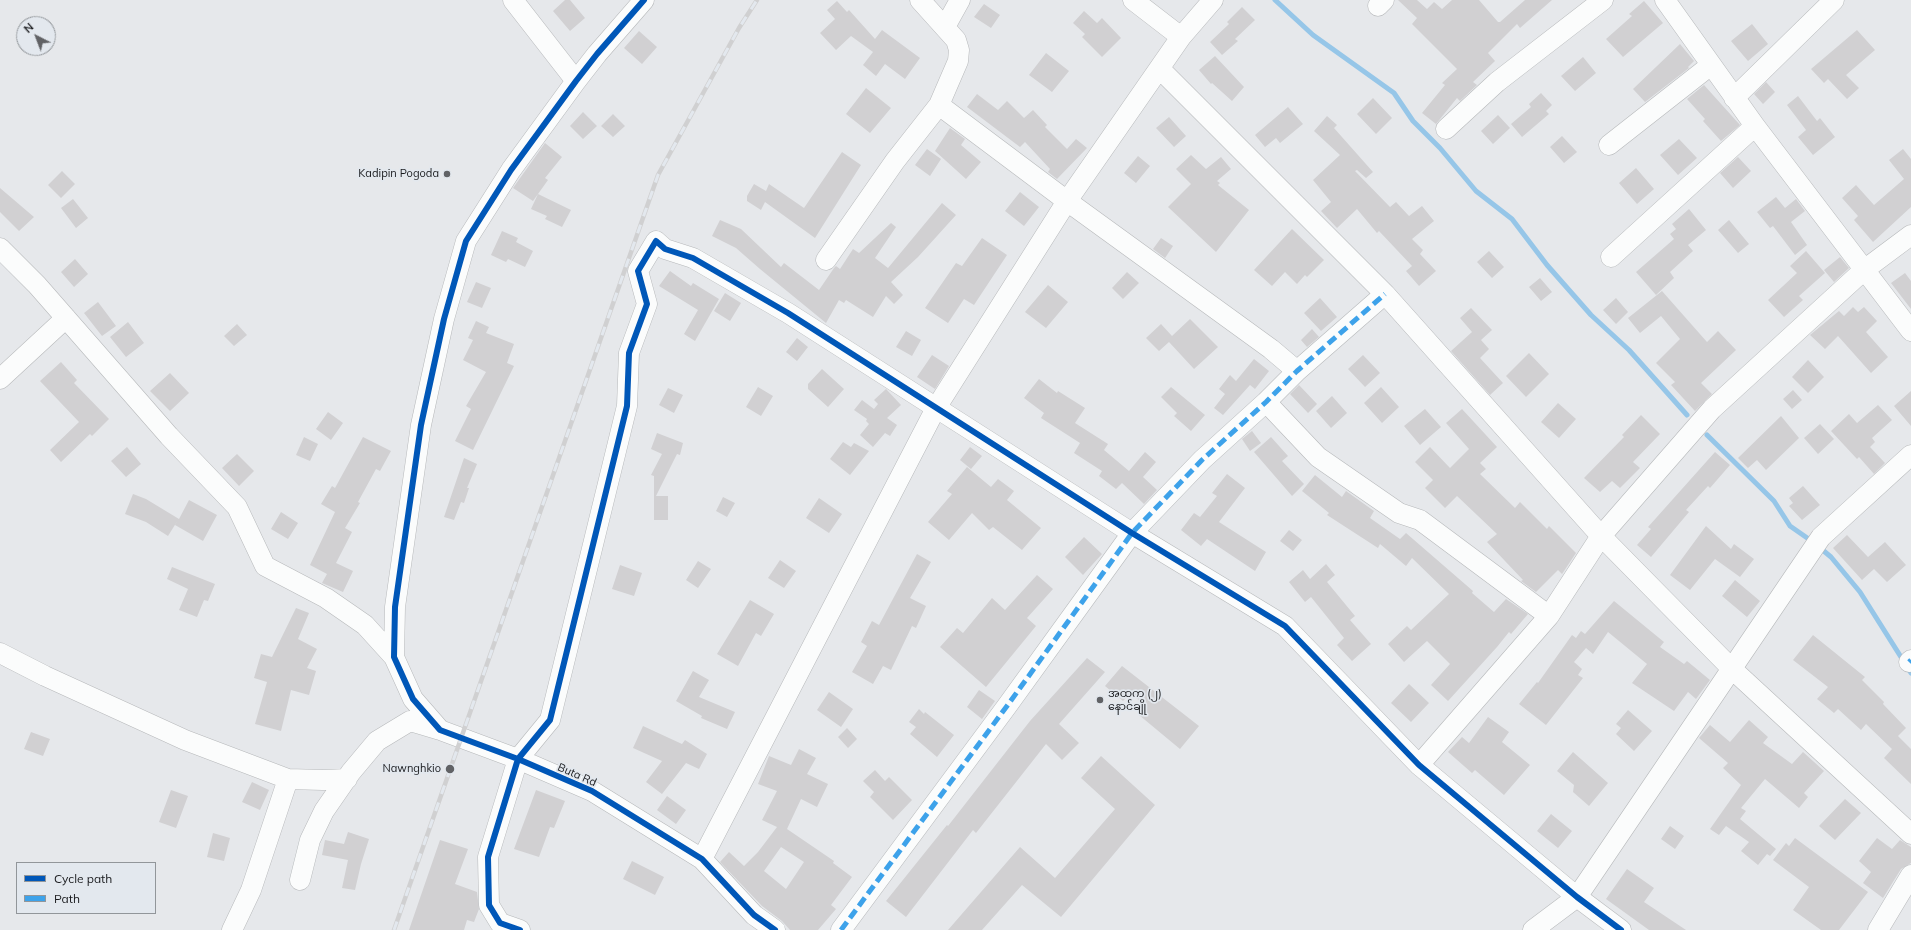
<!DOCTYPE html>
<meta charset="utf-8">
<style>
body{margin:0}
#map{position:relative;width:1911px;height:930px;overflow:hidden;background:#e6e8eb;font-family:Mulish,sans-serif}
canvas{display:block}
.legend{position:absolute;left:16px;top:862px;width:140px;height:52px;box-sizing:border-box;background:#e3e8ee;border:1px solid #92969a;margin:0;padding:5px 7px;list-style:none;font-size:12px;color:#191a1d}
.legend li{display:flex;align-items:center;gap:8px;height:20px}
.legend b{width:20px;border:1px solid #92969a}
.north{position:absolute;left:16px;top:16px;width:40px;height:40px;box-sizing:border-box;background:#e3e8ee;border:1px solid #92969a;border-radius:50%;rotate:318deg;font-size:11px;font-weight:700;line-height:16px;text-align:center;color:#191a1d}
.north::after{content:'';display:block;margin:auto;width:14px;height:18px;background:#616265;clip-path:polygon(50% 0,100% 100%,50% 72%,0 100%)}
</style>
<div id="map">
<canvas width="1911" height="930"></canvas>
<ul class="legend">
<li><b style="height:5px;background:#0057b8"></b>Cycle path</li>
<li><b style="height:5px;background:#3da2ea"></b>Path</li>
</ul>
<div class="north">N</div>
</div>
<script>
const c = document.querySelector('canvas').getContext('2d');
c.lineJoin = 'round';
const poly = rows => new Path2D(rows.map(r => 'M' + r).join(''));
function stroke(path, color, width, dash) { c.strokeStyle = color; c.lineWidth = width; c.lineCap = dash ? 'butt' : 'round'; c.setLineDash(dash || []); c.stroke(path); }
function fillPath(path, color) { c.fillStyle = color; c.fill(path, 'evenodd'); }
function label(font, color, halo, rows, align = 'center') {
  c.font = font + ' Mulish,"Noto Sans Myanmar",sans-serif'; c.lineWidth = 3.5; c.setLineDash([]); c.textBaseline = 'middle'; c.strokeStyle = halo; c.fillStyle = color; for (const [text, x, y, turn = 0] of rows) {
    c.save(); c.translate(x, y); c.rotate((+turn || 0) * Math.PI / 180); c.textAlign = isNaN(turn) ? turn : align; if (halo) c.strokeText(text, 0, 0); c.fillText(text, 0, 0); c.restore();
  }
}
stroke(poly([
 [1275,0,1313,35,1394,93,1413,121,1440,148,1476,191,1512,219,1547,265,1591,315,1629,350,1687,415],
 [1707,435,1774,501,1790,526,1813,542],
 [1819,547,1831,557,1860,592,1911,673]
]), '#96c6e8', 5);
fillPath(poly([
 [565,0,570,0,585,18,570,31,553,11],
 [1398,0,1417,0,1427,9,1434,2,1442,9,1452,0,1479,0,1498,22,1500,22,1525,0,1552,0,1520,28,1517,24,1488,53,1495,61,1473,82,1477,85,1460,101,1457,98,1436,124,1422,113,1445,85,1442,83,1457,69,1412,24,1417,18],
 [837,1,847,12,849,10,875,39,882,30,920,58,905,79,885,64,876,76,863,65,873,52,851,36,836,50,820,33,835,19,827,10],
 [1644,1,1663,23,1623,57,1606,39,1632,16,1629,14],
 [984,4,1000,15,991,28,974,17],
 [1242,7,1255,20,1235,39,1238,41,1222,55,1210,42,1229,24,1227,22],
 [1084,11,1097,23,1102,18,1121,38,1102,57,1082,37,1085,34,1073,23],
 [1752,24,1768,44,1748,61,1731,41],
 [1857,30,1875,50,1846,75,1859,88,1847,99,1828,79,1824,83,1811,69],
 [639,31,657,47,642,64,624,48],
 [1680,44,1694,61,1688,67,1689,68,1645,102,1633,89],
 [1046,53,1069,71,1052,92,1029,75],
 [1215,56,1244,87,1232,101,1212,83,1211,84,1199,70],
 [1583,57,1596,73,1575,91,1561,76],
 [1766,82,1775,92,1763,104,1754,94],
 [1704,85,1740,125,1721,141,1703,121,1705,119,1687,99],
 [866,88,891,108,870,133,846,114],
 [1541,93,1552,105,1546,111,1549,114,1522,137,1511,124,1531,107,1529,104],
 [977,94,998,110,1007,101,1024,118,1033,110,1047,125,1045,127,1067,149,1076,139,1087,148,1057,179,1048,172,1050,169,1025,142,1020,147,967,107],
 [1798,96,1817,121,1820,118,1835,137,1813,155,1798,137,1806,130,1787,105],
 [1373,98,1392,118,1376,134,1357,114],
 [1288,107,1303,124,1280,143,1276,138,1265,147,1255,135],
 [583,112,597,126,583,139,570,126],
 [613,114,625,126,613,137,601,126],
 [1498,115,1510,128,1493,144,1481,131],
 [1327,116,1337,125,1334,128,1373,172,1366,178,1357,170,1355,171,1390,207,1396,202,1409,216,1422,206,1434,221,1412,239,1423,250,1420,254,1436,271,1419,286,1406,271,1412,266,1379,231,1377,233,1357,209,1337,228,1321,211,1331,202,1313,180,1340,155,1314,131],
 [1169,117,1186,136,1174,147,1156,128],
 [950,128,965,139,961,145,981,162,966,179,935,151],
 [1562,136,1577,152,1564,163,1550,147],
 [1679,139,1697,158,1678,175,1660,155],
 [545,143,562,157,545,178,548,180,533,201,513,188],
 [927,149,941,159,930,176,915,165],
 [1903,149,1911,159,1911,207,1873,242,1854,220,1858,216,1842,198,1856,185,1874,205,1904,179,1889,160],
 [842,152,861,165,815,238,765,202,761,210,747,201,747,196,754,184,766,191,769,184,804,208],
 [1191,155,1206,169,1221,157,1231,169,1217,181,1220,183,1218,185,1249,210,1216,252,1168,207,1191,184,1176,169],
 [1138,156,1150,166,1136,183,1124,173],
 [1738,157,1751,171,1733,188,1720,173],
 [1636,168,1654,189,1637,204,1619,183],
 [62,171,75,184,61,198,48,185],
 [0,188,34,217,19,231,0,212],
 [1020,192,1039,207,1024,226,1005,211],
 [538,194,571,210,562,227,545,219,547,216,531,209],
 [1776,197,1785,208,1796,199,1805,211,1791,222,1807,245,1795,255,1773,226,1770,228,1757,212],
 [73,199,88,218,76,228,61,208],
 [942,203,956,215,918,257,891,282,903,295,894,304,886,296,873,317,846,300,844,303,839,300,826,323,760,269,736,248,712,236,720,220,741,229,781,267,784,263,819,290,834,268,836,266,840,269,853,249,859,253,891,223,896,227,875,258,888,268],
 [1689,209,1706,230,1688,245,1693,251,1670,272,1674,278,1656,295,1636,272,1674,239,1670,234,1676,229,1672,224],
 [1729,220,1749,244,1738,253,1718,230],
 [1292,229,1324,260,1307,277,1305,275,1297,284,1285,272,1272,286,1254,270],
 [502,231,518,238,516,242,533,251,525,267,508,259,506,262,491,255],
 [982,238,1007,255,974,305,964,299,948,323,925,308,956,263,962,266],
 [1161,238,1173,246,1165,258,1153,249],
 [1489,251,1504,267,1492,278,1477,262],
 [1806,251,1825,273,1799,296,1803,300,1784,317,1768,300,1797,273,1790,266],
 [1840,257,1849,268,1834,282,1824,270],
 [75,259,88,274,74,287,61,272],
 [670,271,691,286,693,283,719,299,695,341,684,334,698,310,659,286],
 [1127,272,1139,283,1123,299,1112,288],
 [1905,273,1911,281,1911,309,1891,283],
 [1540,278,1552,292,1541,301,1529,287],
 [476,282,491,288,482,308,467,302],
 [1048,285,1068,302,1046,328,1025,312],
 [1662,291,1707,342,1718,331,1736,350,1701,383,1712,394,1695,411,1671,385,1675,382,1656,363,1680,339,1661,316,1640,333,1628,318],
 [725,293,741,303,730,321,714,311],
 [1320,298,1337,317,1321,331,1304,313],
 [1616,298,1628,312,1616,324,1603,310],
 [98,302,116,326,102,336,84,313],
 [1853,307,1858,312,1864,307,1877,321,1866,332,1888,357,1871,373,1838,336,1825,349,1810,335,1839,311,1844,316],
 [1471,308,1492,330,1481,340,1489,349,1480,358,1503,383,1490,395,1451,351,1472,332,1460,318],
 [1190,319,1218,347,1194,369,1169,342,1159,351,1146,338,1161,324,1172,336],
 [476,321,489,327,486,333,514,344,507,363,514,366,473,450,455,441,471,409,466,406,486,372,463,360,473,340,468,338],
 [128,322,144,343,126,357,110,337],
 [237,324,247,335,234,346,224,336],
 [1312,329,1319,337,1307,347,1301,340],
 [906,331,921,340,912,356,896,347],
 [797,338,808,347,797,361,786,352],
 [1529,353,1549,374,1526,397,1506,376],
 [932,355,949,366,935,389,917,377],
 [1363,355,1380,373,1365,387,1348,369],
 [1254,359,1269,371,1255,389,1250,385,1223,415,1214,408,1225,394,1219,389,1230,375,1236,381],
 [1808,360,1824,377,1808,393,1792,377],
 [61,362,77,380,74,383,109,419,92,436,90,434,61,462,50,450,79,422,40,381],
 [822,369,844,389,828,407,808,389,808,384],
 [170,373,189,393,170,411,150,391],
 [1039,379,1057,393,1058,391,1085,408,1075,423,1108,444,1104,450,1129,471,1145,452,1156,462,1143,477,1157,490,1144,504,1122,483,1116,489,1099,476,1102,471,1074,453,1080,443,1041,418,1044,413,1024,398],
 [1299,385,1317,404,1308,413,1290,394],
 [758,387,773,396,761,416,746,407],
 [1171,387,1205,415,1191,431,1174,416,1177,413,1161,397],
 [1381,387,1399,407,1382,423,1364,403],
 [668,388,683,395,674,413,659,405],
 [886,389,901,405,887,418,897,425,890,436,885,433,873,447,860,435,869,424,866,421,867,419,854,410,862,400,874,409,878,404,874,400],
 [1793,390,1802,400,1792,409,1783,399],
 [1911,391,1911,426,1894,406],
 [1332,396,1347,413,1331,428,1316,411],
 [1558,403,1576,419,1559,438,1541,422],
 [1878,405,1892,420,1872,438,1875,442,1870,447,1885,463,1874,474,1859,457,1857,459,1831,431,1849,414,1857,423],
 [1425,409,1441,427,1420,445,1404,426],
 [1462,409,1497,447,1480,463,1486,469,1480,474,1515,508,1520,502,1547,529,1549,526,1576,553,1562,574,1558,570,1536,592,1521,581,1523,580,1487,542,1497,534,1457,496,1445,508,1425,488,1433,480,1415,462,1430,447,1450,468,1469,449,1446,423],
 [328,412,343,423,331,440,316,429],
 [1641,415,1660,434,1633,462,1640,468,1620,488,1612,481,1600,492,1584,478,1624,437,1622,435],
 [1781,416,1799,438,1766,470,1757,460,1748,468,1738,458],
 [1820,424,1834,439,1818,454,1804,438],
 [1252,431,1261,443,1250,451,1242,439],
 [657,433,683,443,680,455,677,454,656,496,668,496,668,520,654,520,654,476,651,475,662,454,651,449],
 [304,437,318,444,310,461,296,455],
 [363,437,391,451,380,471,376,469,358,502,360,503,345,528,352,532,336,563,353,571,343,592,322,583,327,574,310,565,335,512,321,504,332,486,335,488],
 [1271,437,1288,456,1282,461,1304,484,1292,496,1254,452],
 [843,442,851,447,854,443,869,451,850,475,830,459],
 [127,447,141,464,126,477,111,461],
 [970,447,982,456,971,469,960,460],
 [1715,452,1730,465,1710,488,1708,486,1686,510,1689,512,1651,557,1637,545,1651,529,1648,527],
 [237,454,254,471,239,486,222,468],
 [464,458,477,464,467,488,469,488,464,503,461,502,454,520,444,517],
 [967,467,991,487,998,479,1014,491,1007,500,1041,528,1022,550,993,527,989,530,972,513,949,540,928,522,952,494,947,491],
 [1227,474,1245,488,1219,522,1266,552,1255,571,1207,539,1201,546,1181,530,1194,513,1200,517,1217,496,1212,493],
 [1315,475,1342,497,1346,491,1374,511,1370,518,1400,539,1406,533,1473,591,1472,593,1494,612,1506,599,1528,614,1511,634,1509,632,1497,647,1448,701,1431,685,1450,664,1427,641,1404,662,1388,644,1407,626,1411,630,1449,594,1412,558,1406,566,1380,544,1378,548,1327,515,1329,513,1302,491],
 [1803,486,1820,505,1802,520,1789,506,1793,503,1789,498],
 [133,494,146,499,179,519,189,500,217,515,203,541,175,525,178,520,168,536,146,522,125,514],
 [723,497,735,503,727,517,716,511],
 [819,498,842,514,829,533,806,518],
 [281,512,298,523,288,539,271,529],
 [1706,526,1731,549,1734,544,1754,559,1740,577,1715,559,1690,590,1670,575],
 [1289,530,1302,540,1293,551,1280,541],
 [1847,535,1868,557,1885,542,1906,565,1887,582,1874,569,1862,580,1833,548],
 [1084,537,1102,554,1083,575,1065,557],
 [917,554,931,562,910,598,926,606,916,628,912,626,891,670,883,666,873,684,852,672,867,646,861,642,872,621,879,625],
 [780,560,796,571,784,588,768,578],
 [698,561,711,569,698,588,686,580],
 [1326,564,1335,575,1327,582,1355,616,1350,620,1371,644,1352,661,1337,645,1344,638,1311,597,1305,602,1289,582,1303,570,1310,579],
 [620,565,642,573,634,596,612,589],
 [172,567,215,584,208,601,204,600,197,617,179,610,188,589,167,579],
 [1037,575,1053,589,1027,618,1036,626,986,687,940,647,957,628,963,633,992,598,1005,610],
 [1735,580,1760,601,1747,617,1722,596],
 [750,600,774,614,761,636,756,633,738,666,717,654],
 [1614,601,1664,642,1660,647,1684,664,1687,661,1710,680,1696,699,1688,692,1674,711,1632,683,1647,664,1608,632,1593,654,1586,648,1574,662,1582,669,1578,675,1583,678,1546,725,1519,704,1537,682,1538,683,1572,635,1576,638,1581,631,1585,634],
 [296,608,309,613,298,639,317,649,307,668,316,671,309,695,291,690,281,731,255,724,267,682,254,678,261,654,272,657],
 [1813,635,1865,677,1862,680,1884,702,1883,704,1906,728,1898,736,1911,749,1911,784,1884,758,1892,749,1866,724,1861,730,1838,709,1834,713,1817,699,1828,687,1793,660],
 [1087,658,1105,672,1059,724,1079,743,1062,760,1046,744,976,833,973,830,906,917,886,901,947,825,948,826,1030,721],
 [1122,666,1199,726,1180,749,1139,715,1146,707,1131,693,1123,701,1105,686],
 [693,671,709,680,699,697,735,712,727,729,701,718,702,716,676,701],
 [1409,684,1429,703,1411,722,1391,703],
 [979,690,995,701,982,719,967,707],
 [829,692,853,709,841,727,817,710],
 [919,709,924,714,925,712,954,735,937,757,910,734,916,727,909,722],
 [1628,710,1652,731,1634,751,1616,734,1621,728,1616,724],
 [1488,717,1509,732,1502,742,1530,765,1504,795,1475,770,1472,773,1448,752,1462,737,1469,743],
 [1749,720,1768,737,1763,743,1792,764,1803,752,1824,771,1804,793,1808,797,1799,808,1765,779,1741,808,1746,811,1740,819,1776,849,1770,856,1767,854,1758,865,1741,851,1749,842,1726,826,1719,835,1710,829,1741,785,1723,768,1728,763,1699,738,1710,725,1730,742],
 [643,726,682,744,685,740,707,754,699,769,686,763,662,794,646,782,662,761,633,748],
 [847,728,857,739,848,748,838,737],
 [31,732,50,739,43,756,24,749],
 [799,749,816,758,807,774,828,784,817,807,801,799,787,829,834,861,833,863,852,877,831,905,836,909,818,930,790,930,782,921,762,906,720,862,729,852,744,866,758,852,777,827,762,820,777,791,758,784,769,756,791,765],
 [781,847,804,862,786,889,764,871],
 [1573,752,1608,783,1589,806,1573,792,1574,785,1557,771],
 [1101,756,1155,805,1061,917,1022,885,982,930,948,930,1020,847,1055,878,1115,809,1081,778],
 [875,770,885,781,889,777,912,800,893,820,870,797,874,792,863,781],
 [252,782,269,790,260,810,242,802],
 [171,790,188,796,176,828,159,822],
 [536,790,565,801,554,828,550,827,539,857,514,849],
 [667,796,686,810,676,824,657,810],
 [1845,799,1861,813,1835,840,1819,826],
 [1551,814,1572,831,1558,848,1537,831],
 [1670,826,1684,836,1675,849,1661,839],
 [348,832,369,839,361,864,355,890,342,888,348,860,322,855,325,840,344,844],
 [213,833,230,838,224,861,207,857],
 [1795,838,1868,892,1839,930,1821,930,1793,910,1809,887,1773,860,1786,843,1789,846],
 [1877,838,1892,849,1900,840,1911,847,1911,863,1901,869,1883,898,1863,883,1871,872,1859,861],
 [440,840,468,849,455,884,477,892,479,909,474,922,467,920,464,930,409,930],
 [632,861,664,877,655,895,623,879],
 [1627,869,1654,888,1644,902,1686,930,1649,930,1606,899]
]), '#d1d0d2');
const minor = poly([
 [513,0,576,81],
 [644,0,597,54,576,81,511,170,466,241,444,319,421,425,395,607,394,657,413,699,440,730,518,759,592,791,702,859,754,915,775,930],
 [1133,0,1181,37],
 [1665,0,1755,126,1911,331],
 [1378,6,1384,0],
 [945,27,960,0],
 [1160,69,1385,294,1601,536,1732,669,1911,834],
 [1734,98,1834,0],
 [939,105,1067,201,1271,349,1297,371],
 [1446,129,1497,82,1603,0],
 [1609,145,1711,65],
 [0,248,37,285,169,436,237,507,265,566,326,598,365,625,394,657],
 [1611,257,1755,126],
 [826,260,895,161,939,105,958,61,959,50,956,40,920,0],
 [0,379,66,318],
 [1266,402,1318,457,1399,513,1420,520,1549,616],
 [0,653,45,676,185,740,288,779,323,780,347,779],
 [1909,662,1911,660],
 [1419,765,1549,616,1601,536,1712,409,1864,270,1911,235],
 [702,859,936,408,1067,201,1181,37,1213,0],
 [300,880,310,840,324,811,351,772,377,741,410,721,440,730],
 [232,930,251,890,288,779],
 [520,930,500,923,489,905,488,857,518,759,550,720,627,406,629,353,647,304,638,271,656,241,665,249,693,258,788,313,1132,533,1285,626,1419,765,1577,897,1621,930],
 [841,930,1007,706,1132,533,1202,460,1266,402,1297,371,1385,294],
 [1533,930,1577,897,1821,537,1911,455],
 [1878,930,1911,875]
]);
stroke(minor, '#b6b8ba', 21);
stroke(minor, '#fbfcfc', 20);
const rail = poly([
 [394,930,658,175,739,28,757,0]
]);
stroke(rail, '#d0d0d1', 4.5);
stroke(rail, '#e3e8ee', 3, [9]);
stroke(poly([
 [1909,662,1911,660],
 [841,930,1007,706,1132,533,1202,460,1266,402,1297,371,1385,294]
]), '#3da2ea', 5, [10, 5]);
stroke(poly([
 [644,0,597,54,576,81,511,170,466,241,444,319,421,425,395,607,394,657,413,699,440,730,518,759,592,791,702,859,754,915,775,930],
 [520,930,500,923,489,905,488,857,518,759,550,720,627,406,629,353,647,304,638,271,656,241,665,249,693,258,788,313,1132,533,1285,626,1419,765,1577,897,1621,930]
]), '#0057b8', 6);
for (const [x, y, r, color] of [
 [447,174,4,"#616265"],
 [1100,700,4,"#616265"],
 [450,769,5,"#616265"]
]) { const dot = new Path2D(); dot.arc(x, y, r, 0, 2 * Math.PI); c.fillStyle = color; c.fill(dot); stroke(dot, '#e3e8ee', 1.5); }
label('11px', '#191a1d', '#e3e8ee', [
 ["Kadipin Pogoda",439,174],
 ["အထက (၂)",1108,694,"left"],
 ["နောင်ချို",1108,707,"left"],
 ["Nawnghkio",441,769]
], 'right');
label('11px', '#191a1d', '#e3e8ee', [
 ["Buta Rd",577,775,24]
]);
</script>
